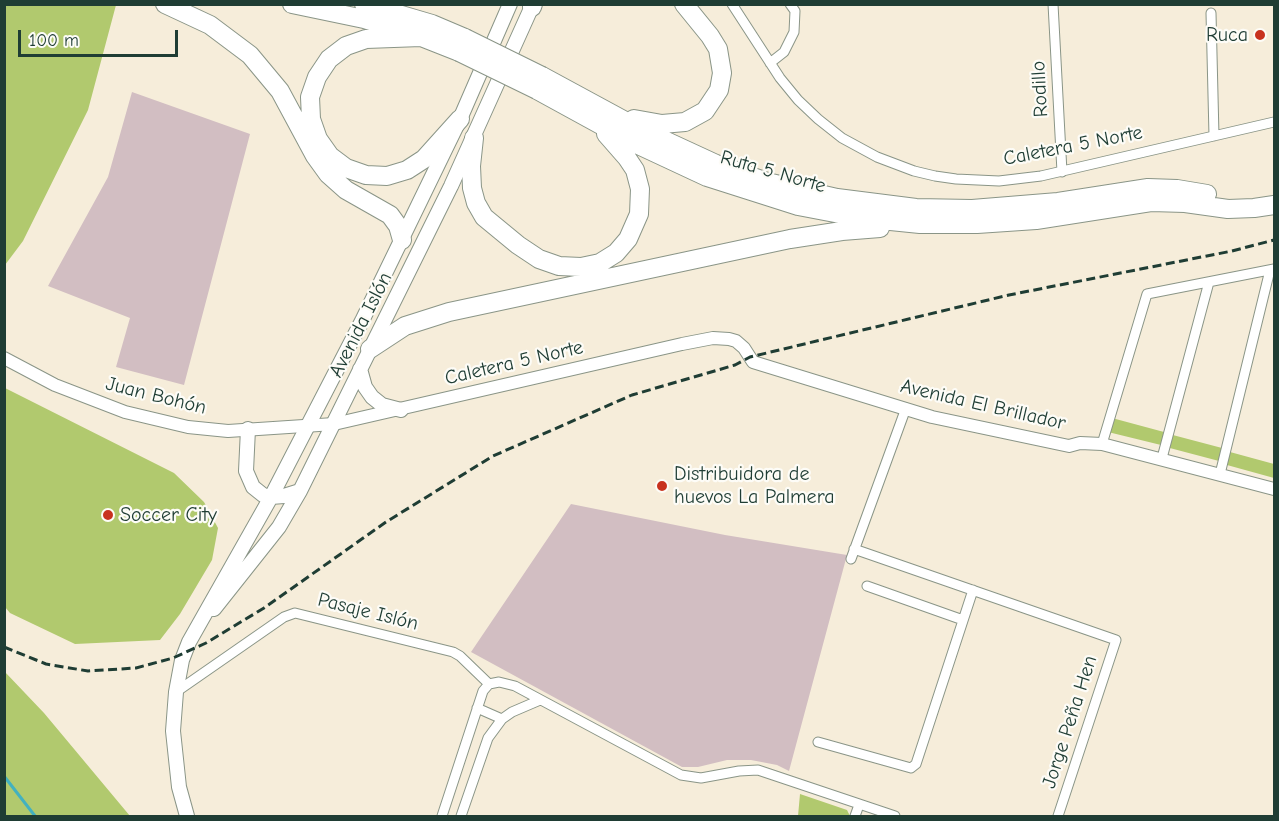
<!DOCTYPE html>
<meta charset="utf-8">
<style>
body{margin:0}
#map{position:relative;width:1279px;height:821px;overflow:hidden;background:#f6edda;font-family:"Comic Neue",sans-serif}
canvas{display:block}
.frame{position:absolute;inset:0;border:6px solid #1f3d34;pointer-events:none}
.scale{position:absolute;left:18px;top:30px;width:160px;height:27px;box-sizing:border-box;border:3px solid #1f3d34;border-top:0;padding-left:8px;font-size:18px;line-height:21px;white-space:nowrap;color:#1f3d34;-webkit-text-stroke:4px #fdfcf7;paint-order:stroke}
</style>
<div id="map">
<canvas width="1279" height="821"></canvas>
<div class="frame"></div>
<div class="scale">100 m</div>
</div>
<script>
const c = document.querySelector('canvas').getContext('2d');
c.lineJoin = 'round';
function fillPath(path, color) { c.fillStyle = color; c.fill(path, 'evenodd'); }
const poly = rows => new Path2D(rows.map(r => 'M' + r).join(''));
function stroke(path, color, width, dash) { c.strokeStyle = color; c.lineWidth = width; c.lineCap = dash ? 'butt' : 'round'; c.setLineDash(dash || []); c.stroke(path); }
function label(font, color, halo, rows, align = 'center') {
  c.font = font + ' "Comic Neue",sans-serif'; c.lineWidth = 4.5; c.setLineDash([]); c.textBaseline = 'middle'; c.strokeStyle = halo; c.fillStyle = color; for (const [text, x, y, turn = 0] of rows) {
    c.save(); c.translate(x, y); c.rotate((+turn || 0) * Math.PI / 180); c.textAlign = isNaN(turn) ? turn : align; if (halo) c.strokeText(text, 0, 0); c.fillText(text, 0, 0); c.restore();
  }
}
fillPath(poly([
 [132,92,250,134,184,385,116,367,130,318,48,286,108,177],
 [571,504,725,535,847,555,789,771,777,765,751,760,727,760,698,767,682,767,471,652]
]), '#d2bec2');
fillPath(poly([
 [4,5,116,5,88,110,23,241,5,265],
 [5,388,174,473,204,502,218,528,212,560,180,614,160,640,75,644,10,613,5,607],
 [1112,418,1164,432,1161,445,1108,432],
 [1169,434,1222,448,1219,461,1166,447],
 [1230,452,1274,464,1274,478,1227,465],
 [5,672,44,713,130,816,5,816],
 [800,794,847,810,850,816,798,816]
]), '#b1c96e');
stroke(poly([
 [4,776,35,816]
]), '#43b1bf', 3);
const minor = poly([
 [732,4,780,78,798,100,818,119,842,138,877,157,914,171,935,176,956,179,999,181,1041,176,1274,122],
 [1053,4,1062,172],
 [1211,13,1214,136],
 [770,63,784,52,794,32,795,11,790,4],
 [1102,444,1147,294,1274,269],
 [1162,458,1209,282],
 [1220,474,1270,270],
 [854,549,1116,640,1058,816],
 [851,559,906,408],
 [867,586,963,620],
 [176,692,284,617,295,613,453,652,460,656,489,684],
 [477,708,502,719],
 [818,742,911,768,916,764,973,590],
 [442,816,483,691,489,684,499,682,515,686,681,775,701,778,739,771,758,770,895,816],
 [461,816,488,738,502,719,512,712,540,700],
 [855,816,859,805]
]);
const tertiary = poly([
 [4,358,55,385,125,412,188,427,228,431,334,424,682,344,713,338,729,339,736,341,744,348,753,362,932,417,1069,446,1080,443,1102,444,1274,489]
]);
const secondary = poly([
 [360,369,365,387,372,397,382,405,401,410],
 [248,429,246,471,253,487,263,495,271,497,284,496,300,491],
 [214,609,279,527,300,491,451,186,533,4],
 [187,816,179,787,173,731,176,692,182,660,189,642,271,497,362,321,460,119,510,4]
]);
const motorway = poly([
 [165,4,210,25,250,55,280,91,315,156,328,174,346,190,390,215,398,226,402,240],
 [292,4,364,19,421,37,459,52],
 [364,4,432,24,465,38],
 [532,7,533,4],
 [421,37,366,39,346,46,329,59,317,77,310,97,311,119,318,139,330,156,346,168,366,175,387,176,407,170,424,159,460,119],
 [542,76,638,128,716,164,767,182,837,198,916,208,972,209,1058,202,1148,188,1177,189,1207,194],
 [537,90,632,142,707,177,798,206,861,218,920,224,977,224,1036,220,1151,202,1185,203,1228,209,1254,208,1274,205],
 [634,119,662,124,685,122,705,111,719,90,722,73,718,49,710,36,684,4],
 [474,138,471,166,472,188,476,203,484,217,518,245,539,259,559,266,581,267,600,263,616,253,628,239,639,214,640,189,635,170,627,158,606,134],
 [370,349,405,326,449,312,790,239,842,231,880,228]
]);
stroke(minor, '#8a9587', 11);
stroke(tertiary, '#8a9587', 14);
stroke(secondary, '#8a9587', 16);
stroke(motorway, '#8a9587', 20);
stroke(minor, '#fff', 9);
stroke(tertiary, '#fff', 12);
stroke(secondary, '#fff', 14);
stroke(motorway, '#fff', 18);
stroke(poly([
 [4,647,46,664,88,671,136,668,173,658,206,643,264,608,386,522,493,456,632,395,735,365,750,357,1009,295,1232,251,1274,240]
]), '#1f3d34', 3, [9, 4.5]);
const motorwayBridge = poly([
 [465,38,542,76],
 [459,52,537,90]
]);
stroke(motorwayBridge, '#8a9587', 20, []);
stroke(motorwayBridge, '#fff', 18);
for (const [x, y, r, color] of [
 [1260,35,6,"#c8321e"],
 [662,486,6,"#c8321e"],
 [108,515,6,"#c8321e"]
]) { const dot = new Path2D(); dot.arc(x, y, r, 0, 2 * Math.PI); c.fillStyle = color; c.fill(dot); stroke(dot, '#fdfcf7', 2); }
label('20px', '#1f3d34', '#fdfcf7', [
 ["Ruca",1248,35,"right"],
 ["Distribuidora de",674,474],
 ["huevos La Palmera",674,497],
 ["Soccer City",120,515]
], 'left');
label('20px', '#1f3d34', '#fdfcf7', [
 ["Rodillo",1040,89,-93],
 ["Caletera 5 Norte",1073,146,-11],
 ["Ruta 5 Norte",773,172,16],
 ["Avenida Islón",361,325,-63],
 ["Caletera 5 Norte",514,363,-13],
 ["Juan Bohón",156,396,14],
 ["Avenida El Brillador",983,405,13],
 ["Pasaje Islón",368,612,14],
 ["Jorge Peña Hen",1070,722,-72]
]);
</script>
